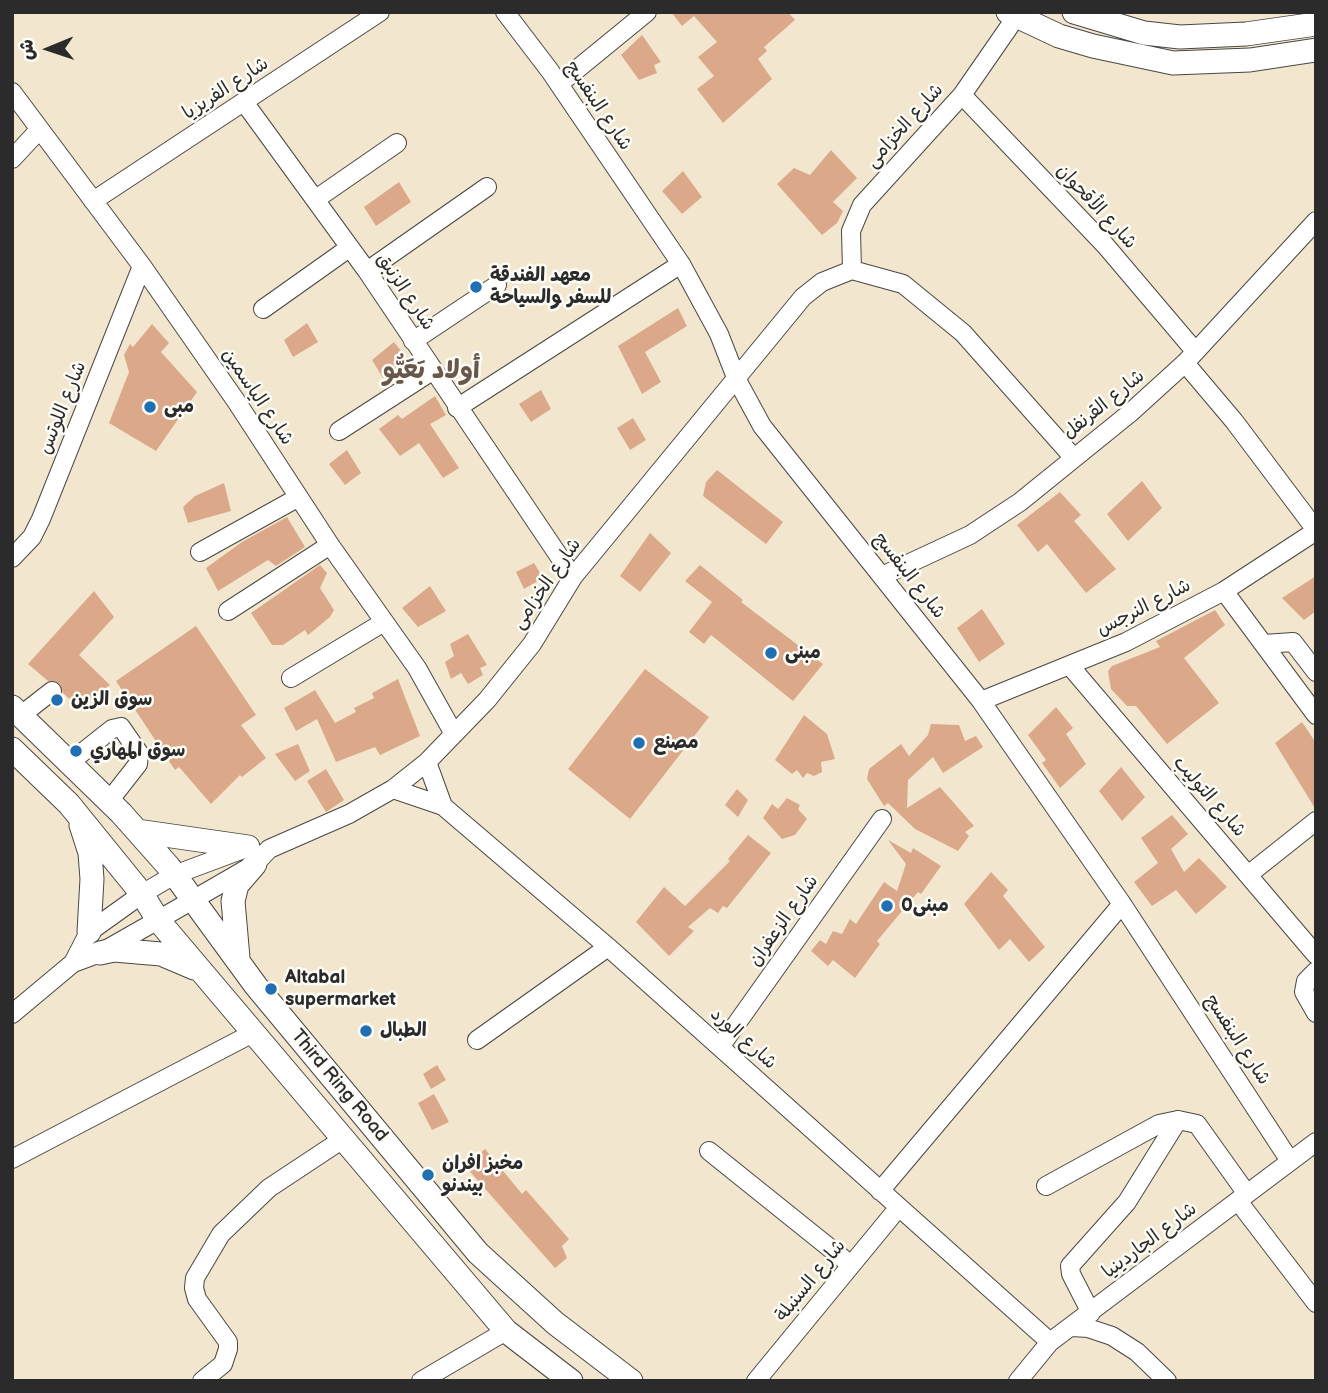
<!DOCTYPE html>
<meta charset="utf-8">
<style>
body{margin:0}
#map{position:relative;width:1328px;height:1393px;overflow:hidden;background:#f2e7ce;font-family:"Balsamiq Sans","Playpen Sans Arabic",sans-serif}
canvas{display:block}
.frame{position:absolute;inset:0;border:14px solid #2b2b2b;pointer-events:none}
.north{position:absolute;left:14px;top:14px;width:70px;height:70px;-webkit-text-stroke:5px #fdfcf7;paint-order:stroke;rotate:268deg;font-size:19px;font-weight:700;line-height:28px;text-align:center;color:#2b2b2b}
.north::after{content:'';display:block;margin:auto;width:24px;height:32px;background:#2b2b2b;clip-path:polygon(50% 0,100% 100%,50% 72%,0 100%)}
</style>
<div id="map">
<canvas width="1328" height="1393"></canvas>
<div class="frame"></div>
<div class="north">ش</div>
</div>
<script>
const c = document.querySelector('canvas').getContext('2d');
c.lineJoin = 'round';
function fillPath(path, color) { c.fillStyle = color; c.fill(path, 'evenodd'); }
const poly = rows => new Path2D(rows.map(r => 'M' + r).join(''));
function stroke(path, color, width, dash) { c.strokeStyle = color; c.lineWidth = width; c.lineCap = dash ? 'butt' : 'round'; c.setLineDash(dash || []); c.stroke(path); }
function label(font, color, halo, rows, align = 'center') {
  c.font = font + ' "Balsamiq Sans","Playpen Sans Arabic",sans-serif'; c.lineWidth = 5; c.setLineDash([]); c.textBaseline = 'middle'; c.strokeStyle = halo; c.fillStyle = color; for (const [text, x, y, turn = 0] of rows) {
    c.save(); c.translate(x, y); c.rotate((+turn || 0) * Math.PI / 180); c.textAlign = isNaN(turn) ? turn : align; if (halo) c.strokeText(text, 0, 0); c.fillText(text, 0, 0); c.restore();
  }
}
fillPath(poly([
 [671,12,788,12,795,20,764,47,767,51,758,59,772,79,723,123,697,89,714,76,698,57,717,42,694,16,682,26],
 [642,35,661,62,654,65,657,73,639,80,621,55],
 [831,150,857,178,833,202,843,211,837,223,822,235,777,184,794,168,810,175],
 [683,171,702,197,682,214,662,191],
 [399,182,411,202,376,226,364,207],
 [678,308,687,326,645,352,661,382,642,394,618,346],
 [307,323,318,342,293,357,284,340],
 [152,324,169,343,161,352,197,392,156,451,109,423,129,372,124,355,130,344,133,347],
 [394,342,409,361,383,378,372,360],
 [541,390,551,409,531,422,519,404],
 [435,396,446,415,430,424,459,468,443,478,419,443,400,456,379,429,398,415,402,419],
 [633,418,646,440,630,450,617,428],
 [347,450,361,473,345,485,329,464],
 [717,470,783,522,766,544,703,496,706,482],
 [1142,481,1162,508,1128,541,1107,514],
 [224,483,231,511,188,523,183,507,195,496],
 [1060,492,1081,515,1074,521,1116,569,1086,593,1047,544,1038,552,1017,525],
 [287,517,305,547,276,566,268,560,218,591,206,568,242,542],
 [650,533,671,553,640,592,620,576],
 [534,563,543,578,524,589,516,572],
 [320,565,327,573,320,588,334,610,330,617,308,635,305,630,283,645,272,645,251,613],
 [700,565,743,600,741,602,823,664,793,701,711,635,704,644,689,632,712,602,685,581],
 [1316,576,1316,611,1304,620,1282,598],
 [430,586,446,611,418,627,402,608],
 [94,591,114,617,79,655,110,685,80,708,63,693,60,684,48,681,28,664],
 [982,609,1005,644,979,662,957,628],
 [1215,610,1225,625,1184,658,1219,703,1167,744,1136,706,1127,706,1111,689,1108,671,1112,666,1160,647,1156,641],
 [196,626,256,715,241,725,266,758,242,777,240,775,211,804,179,767,175,770,116,681],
 [468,634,487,665,480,668,483,675,468,684,461,673,451,679,445,662,454,656,450,644],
 [645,669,709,717,630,819,568,769],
 [398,679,420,736,380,755,375,747,336,762,317,719,296,731,284,708,315,690,335,723,356,712,354,708,374,698,372,693],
 [1056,707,1073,728,1066,734,1086,764,1060,788,1042,763,1046,760,1028,735],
 [804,715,827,734,835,759,821,762,822,772,814,776,807,773,803,778,797,770,792,774,775,760],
 [1302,722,1316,743,1316,810,1275,743],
 [931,724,959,725,965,741,976,736,983,747,943,773,933,757,908,780,907,808,940,787,974,826,965,832,969,836,958,851,915,829,888,803,884,806,867,779,869,769,901,744,909,756,928,735],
 [298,744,310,771,295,781,275,754],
 [1121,767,1145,797,1122,821,1099,791],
 [326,769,344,800,326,812,307,781],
 [737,789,748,800,738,817,725,805],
 [787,798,800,805,798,809,807,819,795,835,782,839,763,818,772,804,778,809],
 [1172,815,1188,834,1171,849,1184,872,1199,858,1227,887,1196,914,1176,890,1152,906,1134,882,1158,863,1141,838],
 [748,835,771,853,727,908,723,906,718,913,710,908,688,927,694,931,669,956,636,922,664,887,685,906,730,861,728,859],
 [888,840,911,853,913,848,941,866,921,894,918,892,877,941,880,944,855,978,833,960,828,966,811,951,820,940,826,944,833,931,842,934,850,919,856,924,884,882,897,891,906,864],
 [991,872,1008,890,1003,896,1045,947,1029,962,1010,939,999,950,964,904],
 [437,1065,446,1080,431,1089,423,1074],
 [434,1094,449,1122,432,1130,418,1103],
 [485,1149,522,1194,526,1190,569,1239,562,1246,567,1258,555,1268,465,1166]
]), '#dba989');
const minor = poly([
 [505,12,550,71,681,264,719,334,737,380,762,426,981,701,1122,904,1290,1161],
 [559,84,647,12],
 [12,92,142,266,236,401,330,545,417,668,454,734],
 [962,95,1105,245,1195,351],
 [244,102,367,271,573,577],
 [12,159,39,130],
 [316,199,397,143],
 [93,201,380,12],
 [852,270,851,231,862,205,962,95,1016,17],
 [367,271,487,187],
 [263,309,349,248],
 [413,341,497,285],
 [1185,363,1234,421,1316,530],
 [457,408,681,264],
 [339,431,432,371],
 [200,552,299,497],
 [12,558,32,537,41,519,142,266],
 [882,576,970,535,1020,502,1130,413,1185,363,1316,221],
 [1224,591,1316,715],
 [228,611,330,545],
 [1264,644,1293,642,1316,672],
 [1070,666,1316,955],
 [291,678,384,622],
 [981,701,1126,642,1224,591,1316,531],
 [20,716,52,691],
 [427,762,443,806],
 [69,763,112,729,121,727,139,753,138,764,109,801],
 [393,789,443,806,608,947,1050,1342],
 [1248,875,1316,821],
 [73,963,100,953,158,920,255,864,269,849,349,814,393,789,427,762,487,700,532,644,573,577,803,297,822,282,852,270,903,284,963,333,1073,457],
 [1316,971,1306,981,1304,992,1316,1013],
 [12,1014,73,963,89,932,142,894,174,875,249,847],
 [477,1040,608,947],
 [720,1047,882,819],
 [709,1151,851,1265],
 [12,1159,253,1033],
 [1046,1186,1159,1124,1178,1120],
 [880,1191,1122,904],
 [1238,1201,1316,1303],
 [1091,1313,1071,1274,1070,1266,1127,1202,1178,1120,1197,1124,1247,1194],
 [1072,1327,1088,1328,1112,1336,1137,1352,1167,1381],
 [202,1381,223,1364,228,1349,228,1342,197,1299,194,1288,195,1278,221,1234,269,1188,343,1139],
 [421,1381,506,1331],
 [756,1381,899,1207],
 [1018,1381,1050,1342,1316,1142]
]);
const major = poly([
 [1008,12,1059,36,1093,46,1173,63,1250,60,1316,50],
 [1074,12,1144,33,1180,37,1246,34,1316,24],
 [12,707,121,813,169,867,256,986,478,1253,555,1323,631,1381],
 [12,749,69,804,142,894,158,920,506,1331,571,1381],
 [81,825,90,853,92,879,89,932],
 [137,831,248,847],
 [100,953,114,950,161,954,194,968],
 [238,958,233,901,237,885,255,864]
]);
stroke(minor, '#494743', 20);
stroke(major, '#494743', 25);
stroke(minor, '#fff', 18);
stroke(major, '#fff', 23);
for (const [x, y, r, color] of [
 [476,287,7,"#1f6fb2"],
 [150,407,7,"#1f6fb2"],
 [771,653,7,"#1f6fb2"],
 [57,700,7,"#1f6fb2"],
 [639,743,7,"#1f6fb2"],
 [76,751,7,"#1f6fb2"],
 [887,906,7,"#1f6fb2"],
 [271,989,7,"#1f6fb2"],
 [366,1031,7,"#1f6fb2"],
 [428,1175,7,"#1f6fb2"]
]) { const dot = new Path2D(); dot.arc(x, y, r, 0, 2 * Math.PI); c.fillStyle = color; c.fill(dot); stroke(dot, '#fdfcf7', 2.5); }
label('19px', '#2b2b2b', '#fdfcf7', [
 ["شارع الفريزيا",226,89,-33],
 ["شارع البنفسج",598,106,56],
 ["شارع الخزامى",905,126,-48],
 ["شارع الأقحوان",1096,207,47],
 ["شارع الزنبق",405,292,56],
 ["شارع الياسمين",257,397,56],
 ["شارع القرنفل",1104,405,-39],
 ["شارع اللوتس",63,408,-68],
 ["شارع البنفسج",909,576,52],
 ["شارع الخزامى",547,584,-55],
 ["شارع النرجس",1144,608,-27],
 ["شارع التوليب",1209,797,49],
 ["شارع الزعفران",784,921,-55],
 ["شارع الورد",743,1039,42],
 ["شارع البنفسج",1237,1040,57],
 ["Third Ring Road",339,1086,50],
 ["شارع الجاردينيا",1150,1241,-37],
 ["شارع السنبلة",811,1281,-51]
]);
label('bold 19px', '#2b2b2b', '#fdfcf7', [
 ["معهد الفندقة",490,276],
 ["للسفر والسياحة",490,298],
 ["مبى",164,407],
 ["مبنى",785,653],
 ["سوق الزين",71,700],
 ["مصنع",653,743],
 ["سوق المهاري",90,751],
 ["مبنى0",901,906],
 ["Altabal",285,978],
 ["supermarket",285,1000],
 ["الطبال",380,1031],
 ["مخبز افران",442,1164],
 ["بيندنو",442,1186]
], 'left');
label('bold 26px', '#69574c', '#fdfcf7', [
 ["أولاد بَعَيُّو",431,371]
]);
</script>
